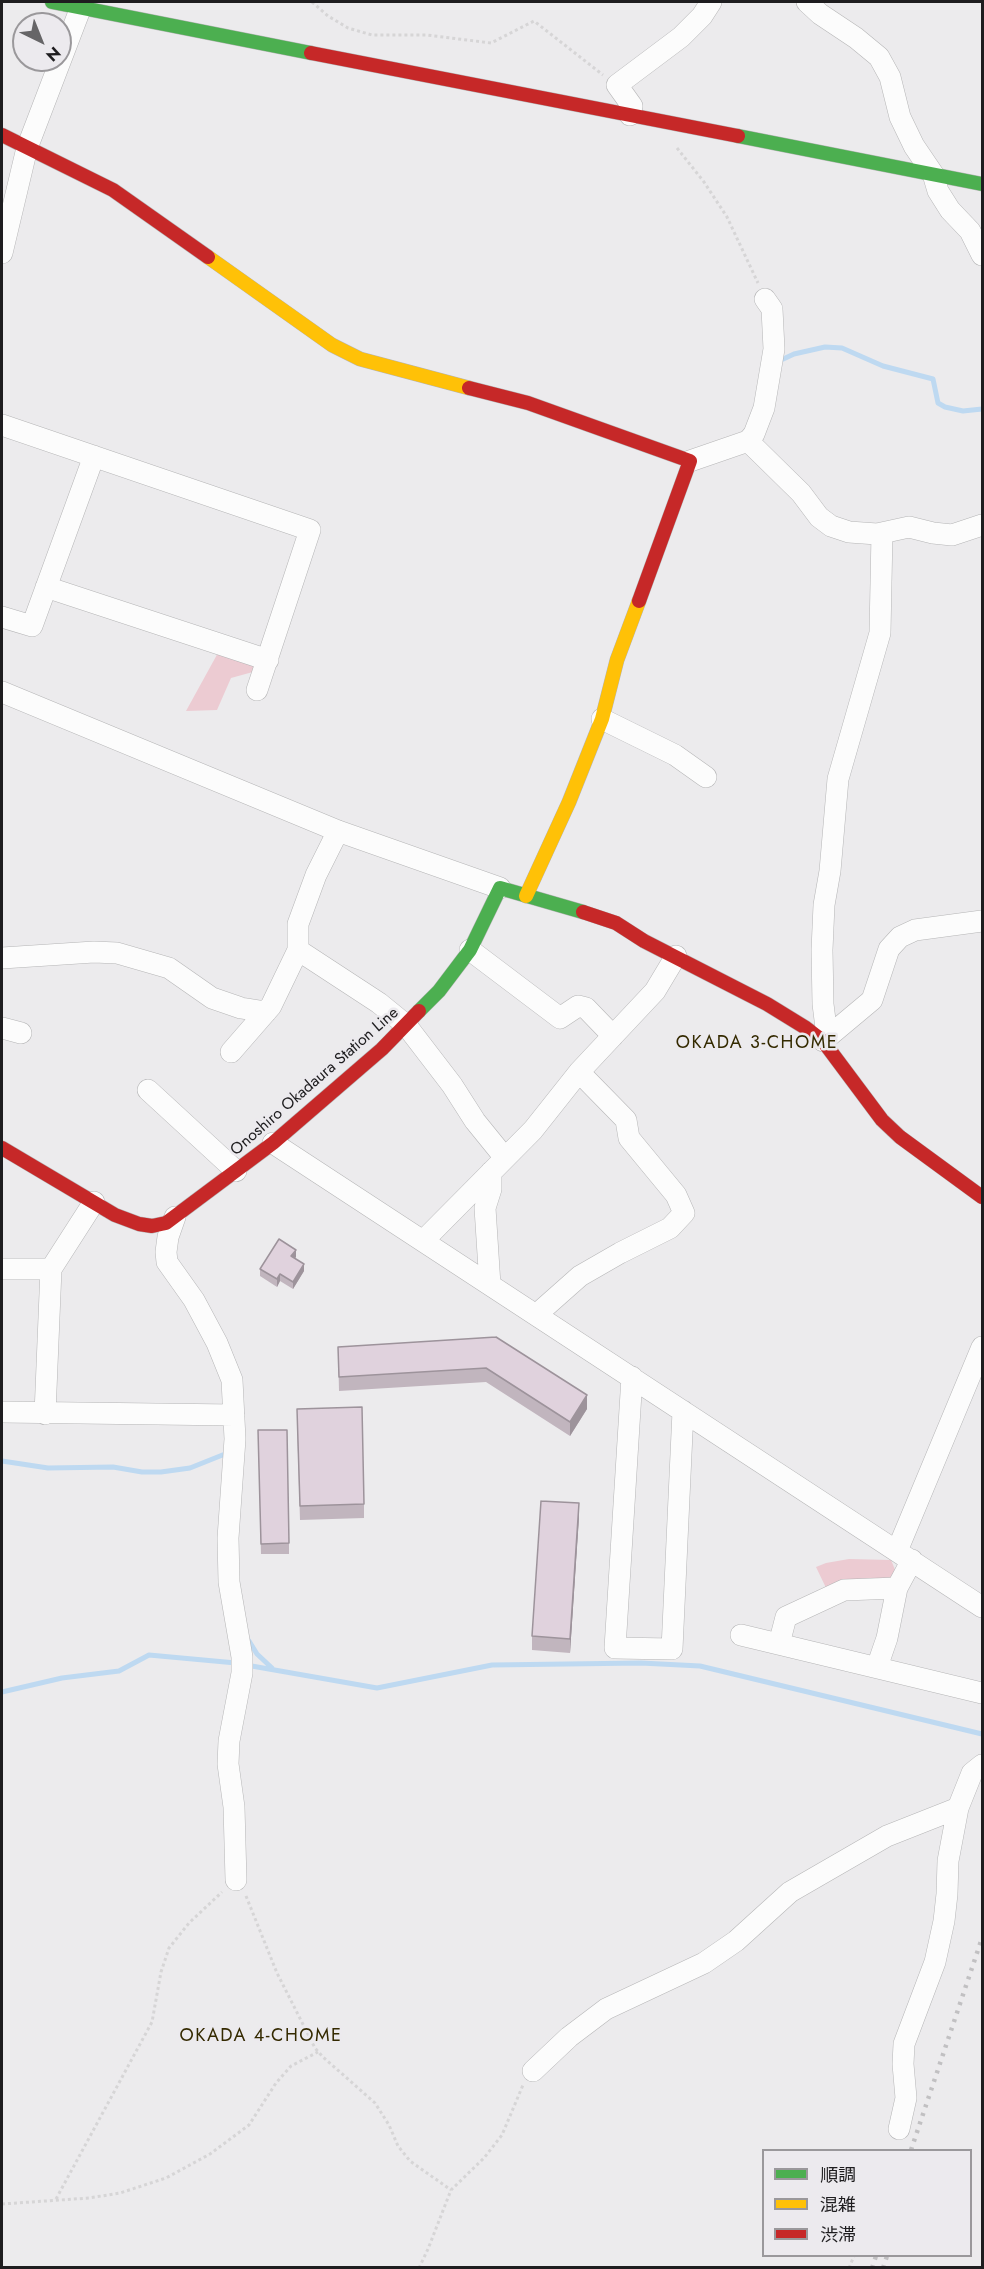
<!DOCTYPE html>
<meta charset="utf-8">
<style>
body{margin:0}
#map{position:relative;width:984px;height:2269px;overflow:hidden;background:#ecebed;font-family:Jost,"Noto Sans JP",sans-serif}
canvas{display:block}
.frame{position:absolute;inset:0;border:3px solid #1e1d1f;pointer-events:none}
.legend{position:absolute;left:762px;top:2149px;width:210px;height:108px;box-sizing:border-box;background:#eceaee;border:2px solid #9a989b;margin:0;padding:8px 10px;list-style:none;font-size:18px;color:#1e1d1f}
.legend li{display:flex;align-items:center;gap:12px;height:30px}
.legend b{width:30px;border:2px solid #9a989b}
.north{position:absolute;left:12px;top:12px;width:60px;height:60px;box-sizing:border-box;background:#eceaee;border:2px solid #9a989b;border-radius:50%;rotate:137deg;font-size:16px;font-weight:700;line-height:24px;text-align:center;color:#1e1d1f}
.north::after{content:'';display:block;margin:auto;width:21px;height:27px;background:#666567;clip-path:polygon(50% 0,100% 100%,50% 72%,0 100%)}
</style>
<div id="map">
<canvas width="984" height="2269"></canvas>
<div class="frame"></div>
<ul class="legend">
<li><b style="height:8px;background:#4caf50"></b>順調</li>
<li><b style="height:8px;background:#ffc107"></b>混雑</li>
<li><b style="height:8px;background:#c62828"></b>渋滞</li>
</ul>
<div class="north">N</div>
</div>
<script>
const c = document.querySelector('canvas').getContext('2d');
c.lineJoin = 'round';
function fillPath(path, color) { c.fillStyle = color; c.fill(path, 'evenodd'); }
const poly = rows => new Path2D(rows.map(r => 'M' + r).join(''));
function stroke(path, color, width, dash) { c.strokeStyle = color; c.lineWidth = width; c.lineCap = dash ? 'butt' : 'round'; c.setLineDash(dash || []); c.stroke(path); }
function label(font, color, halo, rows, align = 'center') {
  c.font = font + ' Jost,sans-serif'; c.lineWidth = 5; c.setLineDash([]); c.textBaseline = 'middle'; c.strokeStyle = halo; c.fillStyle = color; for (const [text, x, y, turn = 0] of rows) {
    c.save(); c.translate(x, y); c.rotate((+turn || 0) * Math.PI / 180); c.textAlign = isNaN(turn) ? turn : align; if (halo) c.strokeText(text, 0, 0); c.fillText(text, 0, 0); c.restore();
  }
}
fillPath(poly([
 [219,651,250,661,260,670,231,678,217,710,186,711],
 [849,1559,891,1560,896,1572,893,1581,828,1592,816,1567,826,1563]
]), '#eccbd2');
stroke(poly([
 [779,361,794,354,825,347,842,348,883,366,933,379,938,403,945,407,963,411,982,409],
 [2,1461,48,1468,113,1467,142,1472,161,1472,190,1468,225,1454,229,1456],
 [249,1641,257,1654,272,1668],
 [246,1665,377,1688,492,1665,641,1663,700,1666,982,1734],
 [2,1692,62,1678,119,1671,149,1655,236,1663]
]), '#bed9f1', 5);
const street = poly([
 [807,2,820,14,856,38,879,57,890,77,900,117,914,146,933,174,938,191,950,210,970,231,982,255],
 [630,115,632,106,617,85,681,37,702,16,711,2],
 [2,253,27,148,81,7],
 [2,425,310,530,257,690],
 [748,441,801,493,819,517,831,526,849,532,877,534,909,527,933,533,952,535,982,525],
 [690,461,748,441,754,434,764,408,774,349,772,309,765,299],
 [46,587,268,660],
 [2,617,32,626,94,456],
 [2,692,338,831,500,888],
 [602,719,675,755,706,777],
 [298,950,379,1003,406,1025,452,1085,475,1121,505,1158],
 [470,950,560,1018,578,1006,586,1008,613,1036],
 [2,958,94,952,117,953,169,968,212,998,241,1008,266,1012],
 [2,1028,21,1033],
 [827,1036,823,1004,822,950,824,905,830,871,838,779,880,633,882,533],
 [823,1041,872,1000,889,949,900,937,915,930,982,921],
 [231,1052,271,1006,298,950,298,924,316,875,338,831],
 [148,1090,236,1171],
 [273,1143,982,1607],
 [175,1217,168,1237,166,1252,167,1262,194,1300,217,1343,232,1380,235,1439,228,1538,229,1582,242,1657,242,1673,229,1741,228,1764,234,1807,236,1880],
 [423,1241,533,1130,579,1072,655,991,676,956],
 [2,1269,51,1269],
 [490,1285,485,1208,491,1189,491,1172],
 [536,1315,580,1276,620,1253,670,1228,684,1213,676,1195,629,1138,626,1120,579,1072],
 [632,1377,615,1648,672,1649,683,1411],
 [2,1412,234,1415],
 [45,1414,51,1269,94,1202],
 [897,1551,982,1347],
 [741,1635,982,1693],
 [779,1644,786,1617,844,1590,897,1588],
 [877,1667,887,1638,897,1588,912,1560],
 [533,2071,569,2037,606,2009,704,1963,736,1941,790,1892,887,1836,958,1808,972,1773,982,1765],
 [899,2129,906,2098,903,2064,904,2044,935,1962,944,1921,947,1894,948,1861,958,1808]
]);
const fast = poly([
 [52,2,311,53],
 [738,136,982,184],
 [419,1011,439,991,470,950,500,888,583,912]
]);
const slow = poly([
 [208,257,332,345,360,359,469,388],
 [526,896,569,802,602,719,617,660,639,601]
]);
const jam = poly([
 [311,53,738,136],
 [2,135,113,190,208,257],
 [469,388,528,403,690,461,639,601],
 [583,912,616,923,644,941,767,1004,806,1028,823,1041,882,1120,900,1137,982,1197],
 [2,1148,115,1215,139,1224,152,1226,166,1223,273,1143,382,1049,419,1011]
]);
stroke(street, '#b5b5b6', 22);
stroke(fast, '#b5b5b6', 15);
stroke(slow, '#b5b5b6', 15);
stroke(jam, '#b5b5b6', 15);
stroke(poly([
 [312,2,328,16,348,28,372,35,427,35,491,43,534,21,603,75],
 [677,148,704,182,727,217,758,283],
 [246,1896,277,1973,315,2048,323,2057,375,2103,389,2125,398,2146,410,2161,451,2190],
 [56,2199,152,2022,161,1972,169,1948,189,1923,222,1892],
 [2,2204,89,2198,120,2193,166,2178,210,2154,249,2125,276,2083,291,2066,318,2052],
 [419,2268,428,2249,451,2190,484,2158,502,2135,523,2085],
 [849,2268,854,2256]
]), '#d6d5d6', 3, [3, 3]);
stroke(street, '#fcfcfc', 21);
stroke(fast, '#4caf50', 14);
stroke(slow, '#ffc107', 14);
stroke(jam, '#c62828', 14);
stroke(poly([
 [911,2150,982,1938],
 [872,2268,876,2256],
 [883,2268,887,2256]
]), '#c1c0c2', 4.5, [3, 6]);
fillPath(poly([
 [296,1257,295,1258,304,1271,293,1289,280,1281,277,1287,260,1276,260,1269],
 [496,1337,587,1409,570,1436,486,1382,339,1391,338,1347],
 [297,1423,364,1504,364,1518,300,1520],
 [258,1430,289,1543,289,1554,261,1554],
 [579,1517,570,1653,532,1650,532,1636]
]), '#c1b5be');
fillPath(poly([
 [296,1250,296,1257,291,1264,291,1256],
 [304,1264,304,1271,293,1289,293,1282],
 [280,1274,280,1281,277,1287,277,1279],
 [587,1395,587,1409,570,1436,570,1422],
 [579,1503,579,1517,570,1653,570,1639]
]), '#9d939b');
const building = poly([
 [279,1239,296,1250,291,1256,304,1264,293,1282,280,1274,277,1279,260,1269,279,1239],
 [496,1337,587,1395,570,1422,486,1368,339,1377,338,1347,496,1337],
 [362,1407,364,1504,300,1506,297,1409,362,1407],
 [258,1430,287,1430,289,1543,261,1544,258,1430],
 [541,1501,579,1503,570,1639,532,1636,541,1501]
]);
fillPath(building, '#e0d2dd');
stroke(building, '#9d939b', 1.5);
label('16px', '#1e1d1f', '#eceaee', [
 ["Onoshiro Okadaura Station Line",315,1082,-41]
]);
c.letterSpacing = '1.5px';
label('18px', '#342a00', '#eceaee', [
 ["OKADA 3-CHOME",757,1044],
 ["OKADA 4-CHOME",261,2037]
]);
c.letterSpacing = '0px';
</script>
